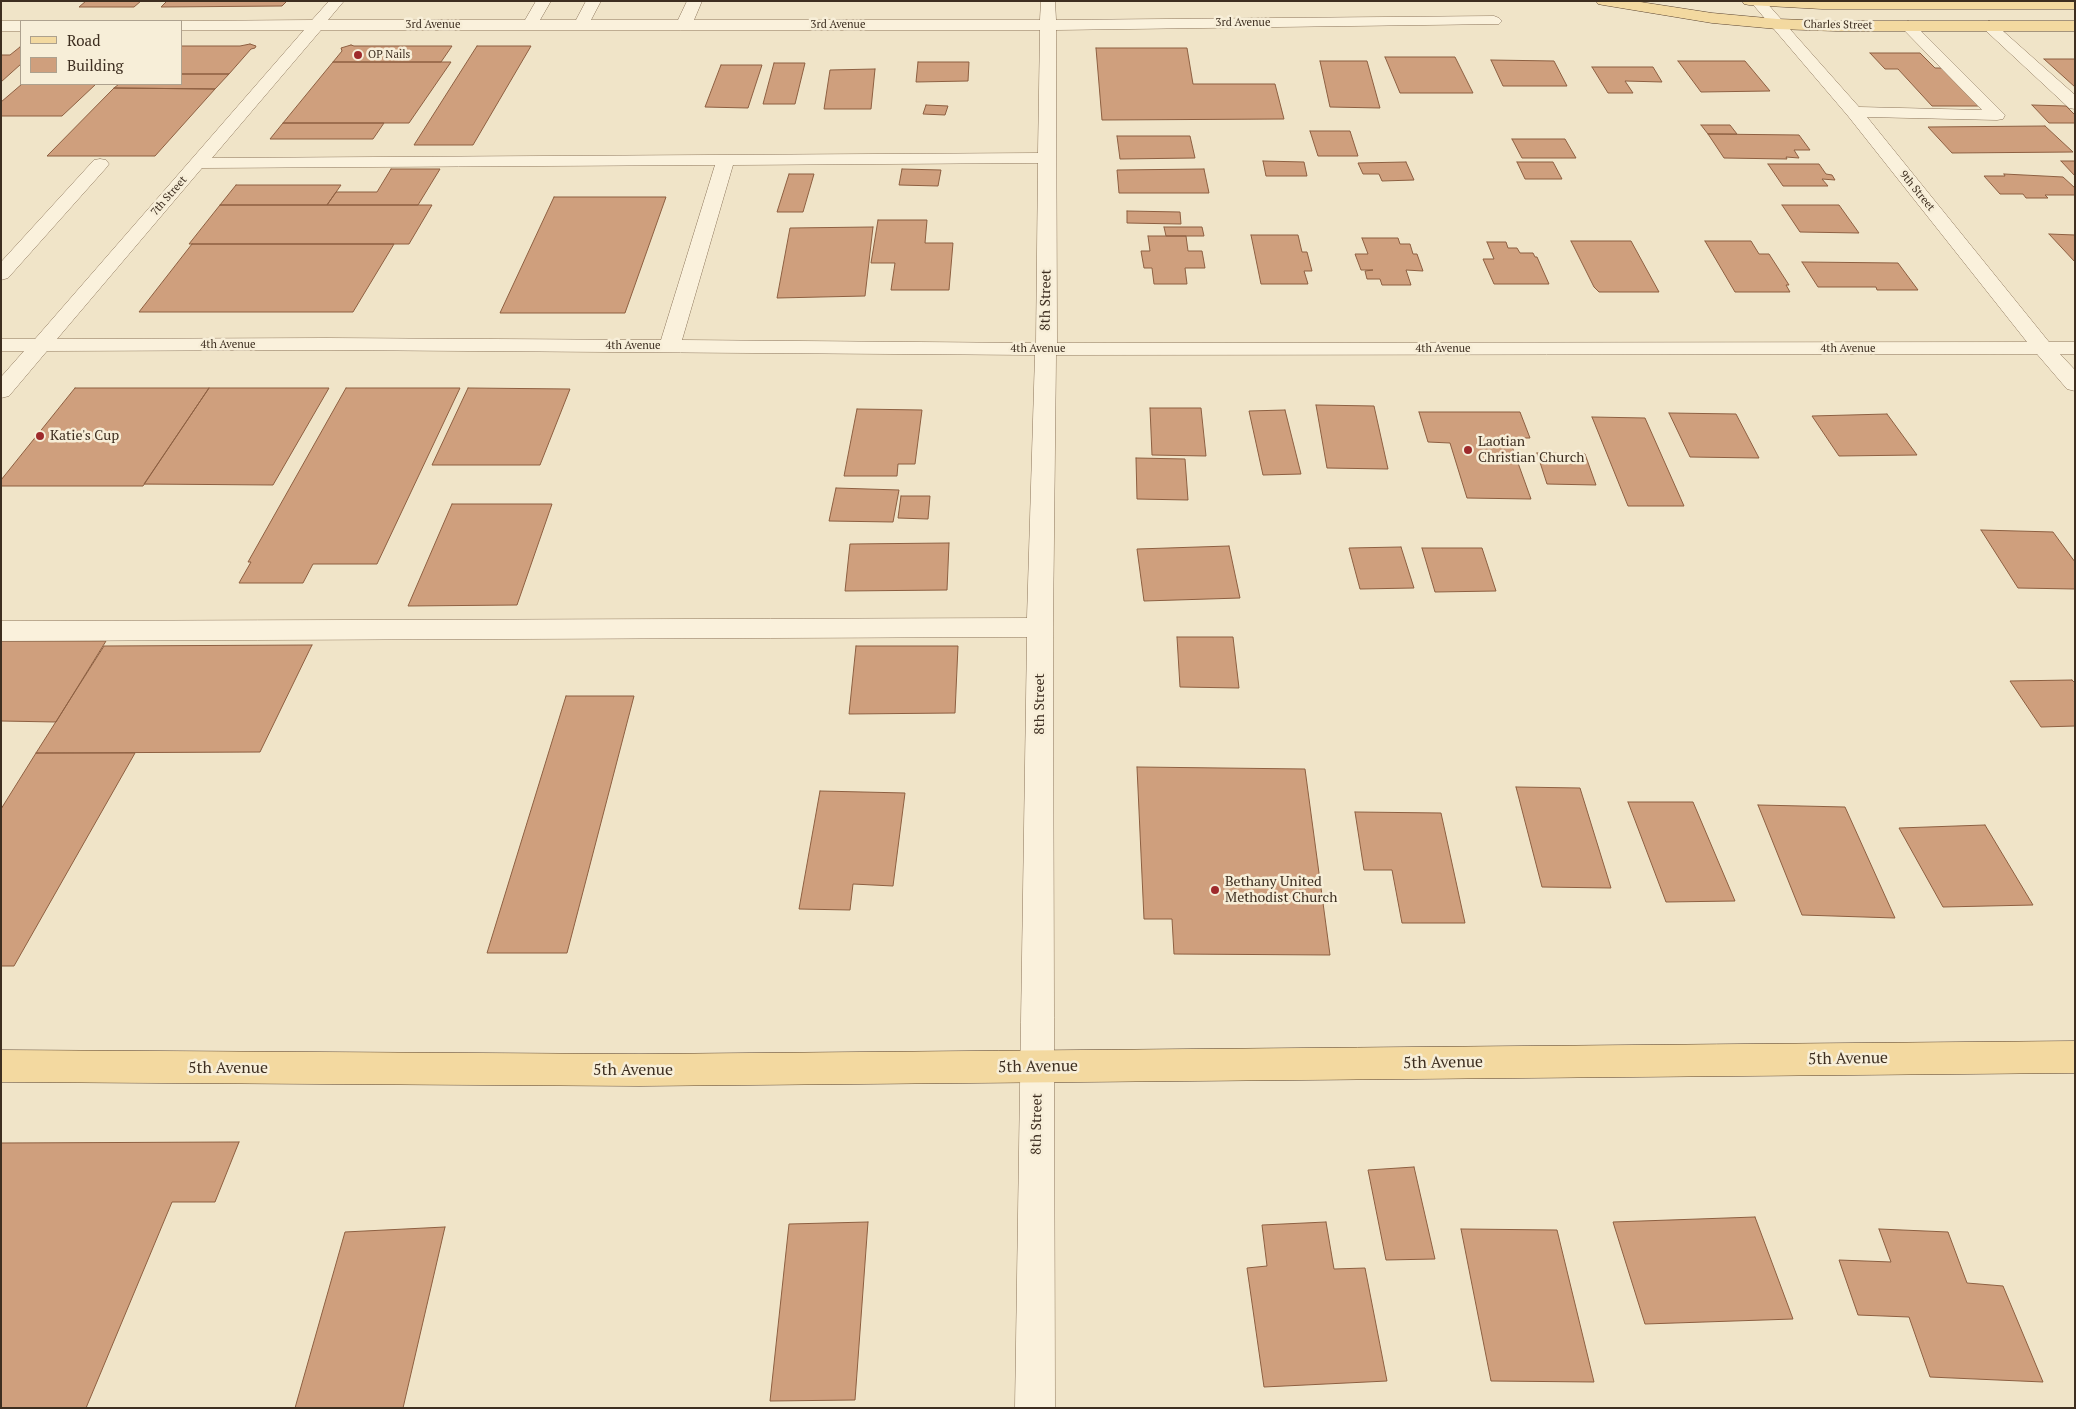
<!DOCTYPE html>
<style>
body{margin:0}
#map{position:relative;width:2076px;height:1409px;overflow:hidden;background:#f0e4c8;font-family:"PT Serif",serif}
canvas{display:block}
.frame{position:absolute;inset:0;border:2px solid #3d2e20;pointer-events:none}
.legend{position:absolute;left:20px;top:20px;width:162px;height:65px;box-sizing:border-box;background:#f7eed8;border:1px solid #ada18e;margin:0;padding:6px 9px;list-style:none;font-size:15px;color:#3d2e20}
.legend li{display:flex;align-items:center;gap:10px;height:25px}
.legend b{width:25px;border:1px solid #ada18e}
</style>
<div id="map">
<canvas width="2076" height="1409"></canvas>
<div class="frame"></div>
<ul class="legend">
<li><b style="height:6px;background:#f3d9a0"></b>Road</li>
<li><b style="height:14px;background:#cf9f7d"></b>Building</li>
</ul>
</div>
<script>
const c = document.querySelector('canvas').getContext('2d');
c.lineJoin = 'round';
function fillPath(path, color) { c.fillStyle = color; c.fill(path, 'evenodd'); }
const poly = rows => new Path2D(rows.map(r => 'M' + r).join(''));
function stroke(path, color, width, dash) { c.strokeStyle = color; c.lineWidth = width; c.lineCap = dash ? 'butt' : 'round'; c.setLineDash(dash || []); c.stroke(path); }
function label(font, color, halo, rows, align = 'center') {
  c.font = font + ' "PT Serif",serif'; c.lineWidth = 5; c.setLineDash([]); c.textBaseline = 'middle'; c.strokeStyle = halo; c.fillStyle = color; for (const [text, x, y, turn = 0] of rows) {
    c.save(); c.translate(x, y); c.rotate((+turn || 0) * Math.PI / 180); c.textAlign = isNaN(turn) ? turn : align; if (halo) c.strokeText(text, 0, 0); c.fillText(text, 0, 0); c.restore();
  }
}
const building = poly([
 [86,1,141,1,134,7,79,7,86,1],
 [167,1,287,1,282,6,161,7,167,1],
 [250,44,256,46,255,48,251,49,229,74,181,74,181,46,240,46,250,44],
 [351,45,354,46,452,46,441,62,333,62,342,51,341,48,351,45],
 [477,46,531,46,473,145,414,145,477,46],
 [20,47,21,47,21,64,1,82,1,55,10,55,20,47],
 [1096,48,1187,48,1193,84,1275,84,1284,119,1102,120,1096,48],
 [1870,53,1920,53,1935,68,1944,68,1981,106,1932,106,1898,69,1885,69,1870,53],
 [1385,57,1455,57,1473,93,1400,93,1385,57],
 [2044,59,2075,59,2075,87,2044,59],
 [1491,60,1554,61,1567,86,1503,86,1491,60],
 [1320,61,1367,61,1380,108,1330,107,1320,61],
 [1678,61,1745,61,1770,91,1701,92,1678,61],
 [333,62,451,62,409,123,283,123,333,62],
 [918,62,969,62,968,81,916,82,918,62],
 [774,63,805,63,795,104,763,104,774,63],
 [721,65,762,65,748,108,705,107,721,65],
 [1592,67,1653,67,1662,82,1625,81,1633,93,1608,93,1592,67],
 [875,69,871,109,824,109,830,70,875,69],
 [181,74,229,74,215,89,114,88,119,84,181,84,181,74],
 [22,84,96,84,62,116,1,116,1,102,22,84],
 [114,88,215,89,155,156,47,156,114,88],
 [926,105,948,106,945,115,923,114,926,105],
 [2032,105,2066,106,2075,115,2075,123,2049,123,2032,105],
 [283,123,384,123,373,139,270,139,283,123],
 [1701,125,1730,125,1737,134,1708,134,1701,125],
 [2045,126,2073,152,1952,153,1928,127,2045,126],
 [1310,131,1350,131,1358,156,1318,156,1310,131],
 [1708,134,1799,135,1810,150,1794,150,1799,158,1786,157,1787,159,1724,158,1708,134],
 [1117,136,1190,136,1195,158,1120,159,1117,136],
 [1512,139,1565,139,1576,158,1522,158,1512,139],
 [1263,161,1304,162,1307,176,1266,176,1263,161],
 [2061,161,2075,161,2075,176,2061,161],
 [1406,162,1414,180,1382,181,1379,174,1363,174,1358,163,1406,162],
 [1517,162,1553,162,1562,179,1525,179,1517,162],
 [1768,164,1819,164,1826,174,1832,175,1835,180,1822,179,1828,186,1783,186,1768,164],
 [391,169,440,169,418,205,327,205,336,192,377,192,391,169],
 [902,169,941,170,938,186,899,185,902,169],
 [1204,169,1209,193,1119,193,1117,170,1204,169],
 [789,174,814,174,803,212,777,212,789,174],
 [2004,174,2063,177,2075,188,2075,195,2045,195,2048,198,2026,198,2023,194,2000,194,1984,176,2005,176,2004,174],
 [236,185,341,185,327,205,220,205,236,185],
 [554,197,666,197,625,313,500,313,554,197],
 [220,205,432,205,409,244,189,244,220,205],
 [1782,205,1839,205,1859,233,1800,232,1782,205],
 [1127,211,1180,212,1181,224,1127,223,1127,211],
 [878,220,927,220,925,243,953,243,949,290,891,290,895,263,871,263,878,220],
 [873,227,865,296,777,298,790,228,873,227],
 [1164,227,1202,227,1204,236,1166,236,1164,227],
 [2049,234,2075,235,2075,262,2049,234],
 [1251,235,1298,235,1302,252,1307,252,1312,271,1304,271,1308,284,1261,284,1251,235],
 [1148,236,1186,236,1188,251,1202,251,1205,268,1185,268,1187,284,1154,284,1152,268,1144,268,1141,251,1150,251,1148,236],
 [1362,238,1398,238,1400,244,1410,244,1413,254,1417,254,1423,271,1406,270,1411,285,1382,285,1380,279,1367,279,1365,271,1373,270,1361,270,1355,254,1368,254,1362,238],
 [1571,241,1631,241,1659,292,1599,292,1594,287,1571,241],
 [1705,241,1751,241,1759,254,1769,254,1789,285,1786,285,1790,292,1735,292,1705,241],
 [1487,242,1506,242,1508,248,1517,248,1520,253,1533,253,1535,257,1537,257,1549,284,1494,284,1483,259,1494,259,1487,242],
 [192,244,394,244,353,312,139,312,192,244],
 [1802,262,1898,263,1918,290,1877,290,1876,287,1818,287,1802,262],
 [75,388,209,388,143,486,1,486,1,480,75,388],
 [209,388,329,388,273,485,144,484,209,388],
 [346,388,460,388,377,564,313,564,303,583,239,583,251,562,248,562,346,388],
 [468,388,570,389,540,465,432,465,468,388],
 [1316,405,1374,406,1388,469,1327,468,1316,405],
 [1150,408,1201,408,1206,456,1152,455,1150,408],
 [857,409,922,410,915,464,898,464,897,476,844,476,857,409],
 [1285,410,1301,474,1263,475,1249,411,1285,410],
 [1419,412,1520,412,1530,438,1509,438,1531,499,1467,498,1450,443,1428,442,1419,412],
 [1669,413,1736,414,1759,458,1690,457,1669,413],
 [1887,414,1917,455,1839,456,1812,416,1887,414],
 [1592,417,1645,418,1684,506,1628,506,1592,417],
 [1537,453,1585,454,1596,485,1547,484,1537,453],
 [1136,458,1185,459,1188,500,1137,499,1136,458],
 [836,488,899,490,893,522,829,521,836,488],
 [901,496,930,496,928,519,898,518,901,496],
 [452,504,552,504,517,605,408,606,452,504],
 [1981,530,2053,532,2075,562,2075,589,2018,588,1981,530],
 [949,543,947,590,845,591,850,544,949,543],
 [1229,546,1240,598,1144,601,1137,549,1229,546],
 [1401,547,1414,588,1360,589,1349,548,1401,547],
 [1422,548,1482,548,1496,591,1435,592,1422,548],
 [1177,637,1233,637,1239,688,1180,687,1177,637],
 [1,641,106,641,56,722,1,721,1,641],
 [312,645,260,752,36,753,104,646,312,645],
 [856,646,958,646,955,713,849,714,856,646],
 [2072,680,2075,683,2075,726,2041,727,2010,681,2072,680],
 [566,696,634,696,567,953,487,953,566,696],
 [36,753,135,753,14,966,1,966,1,809,36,753],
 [1137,767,1305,769,1330,955,1174,954,1172,919,1144,919,1137,767],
 [1516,787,1580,788,1611,888,1542,887,1516,787],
 [820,791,905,793,893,886,853,884,850,910,799,909,820,791],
 [1628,802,1693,802,1735,901,1666,902,1628,802],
 [1758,805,1845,807,1895,918,1802,915,1758,805],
 [1355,812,1441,813,1465,923,1402,923,1392,870,1364,870,1355,812],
 [1985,825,2033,905,1943,907,1899,828,1985,825],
 [239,1142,215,1202,172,1202,86,1408,1,1408,1,1143,239,1142],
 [1414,1167,1435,1259,1386,1260,1368,1170,1414,1167],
 [1755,1217,1793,1319,1645,1324,1613,1222,1755,1217],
 [868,1222,855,1400,770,1401,789,1224,868,1222],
 [1326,1222,1334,1269,1365,1268,1387,1381,1264,1387,1247,1268,1267,1266,1262,1225,1326,1222],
 [445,1227,403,1408,295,1408,345,1232,445,1227],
 [1461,1229,1557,1230,1594,1382,1491,1381,1461,1229],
 [1879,1229,1948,1232,1967,1283,2003,1286,2043,1382,1930,1377,1909,1317,1858,1315,1839,1260,1891,1262,1879,1229]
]);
fillPath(building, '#cf9f7d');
stroke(building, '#8d5f41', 1);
const minor = poly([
 [329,1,344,1,328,20,525,20,536,1,551,1,540,20,576,20,586,1,601,1,591,20,678,20,687,1,702,1,694,20,1040,20,1041,1,1055,1,1056,20,1494,16,1499,18,1502,21,1499,24,1056,30,1057,343,2027,342,1848,116,1750,1,1765,1,1859,107,1982,110,1903,29,1900,26,1903,23,1908,21,1913,23,2005,115,2003,119,1997,120,1867,117,2049,342,2075,342,2075,354,2060,354,2075,370,2075,391,2067,389,2037,354,1056,355,1053,627,1055,1408,1015,1408,1027,637,1,641,1,621,1027,618,1035,355,326,350,47,351,9,396,1,398,1,377,24,351,1,351,1,339,35,339,304,30,181,30,181,21,178,21,312,20,329,1],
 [321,30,1040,30,1038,153,212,158,321,30],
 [1038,163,1036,343,682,340,733,165,1038,163],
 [715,165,661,340,326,338,57,339,202,168,715,165],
 [1,21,21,21,21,31,1,31,1,21],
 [1989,21,1994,23,2075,95,2075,109,2069,108,1984,29,1981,26,1984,23,1989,21],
 [100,159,106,160,109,164,106,168,8,278,1,280,1,262,94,160,100,159]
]);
const major = poly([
 [1596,1,1634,1,1712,13,1777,19,1836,21,2075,21,2075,31,1836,31,1777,29,1712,23,1603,5,1598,4,1596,1],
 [1742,1,2075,1,2075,9,1822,9,1749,5,1744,4,1742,1],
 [2075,1041,2075,1073,639,1086,1,1082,1,1050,639,1054,2075,1041]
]);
stroke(minor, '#8d765c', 1);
stroke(major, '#5b4430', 1);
fillPath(minor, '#faf1dc');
fillPath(major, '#f3d9a0');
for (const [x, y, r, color] of [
 [358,55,5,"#9e2a2b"],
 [40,436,5,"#9e2a2b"],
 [1468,450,5,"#9e2a2b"],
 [1215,890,5,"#9e2a2b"]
]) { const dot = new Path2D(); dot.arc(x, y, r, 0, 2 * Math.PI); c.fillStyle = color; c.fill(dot); stroke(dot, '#f7eed8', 2); }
label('11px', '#3d2e20', '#f7eed8', [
 ["3rd Avenue",1243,23],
 ["3rd Avenue",433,25],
 ["3rd Avenue",838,25],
 ["Charles Street",1838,25,1],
 ["9th Street",1917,191,51],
 ["7th Street",169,196,-49],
 ["4th Avenue",228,345],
 ["4th Avenue",633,346],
 ["4th Avenue",1038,349],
 ["4th Avenue",1443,349],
 ["4th Avenue",1848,349]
]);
label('11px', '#3d2e20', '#f7eed8', [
 ["OP Nails",368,55]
], 'left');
label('14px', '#3d2e20', '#f7eed8', [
 ["8th Street",1046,300,-89],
 ["8th Street",1040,704,-90],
 ["8th Street",1037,1124,-89]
]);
label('14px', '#3d2e20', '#f7eed8', [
 ["Katie's Cup",50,436],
 ["Laotian",1478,442],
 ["Christian Church",1478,458],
 ["Bethany United",1225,882],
 ["Methodist Church",1225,898]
], 'left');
label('16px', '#3d2e20', '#f7eed8', [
 ["5th Avenue",1848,1059,-1],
 ["5th Avenue",1443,1063,-1],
 ["5th Avenue",1038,1067,-1],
 ["5th Avenue",228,1068],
 ["5th Avenue",633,1070]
]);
</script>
